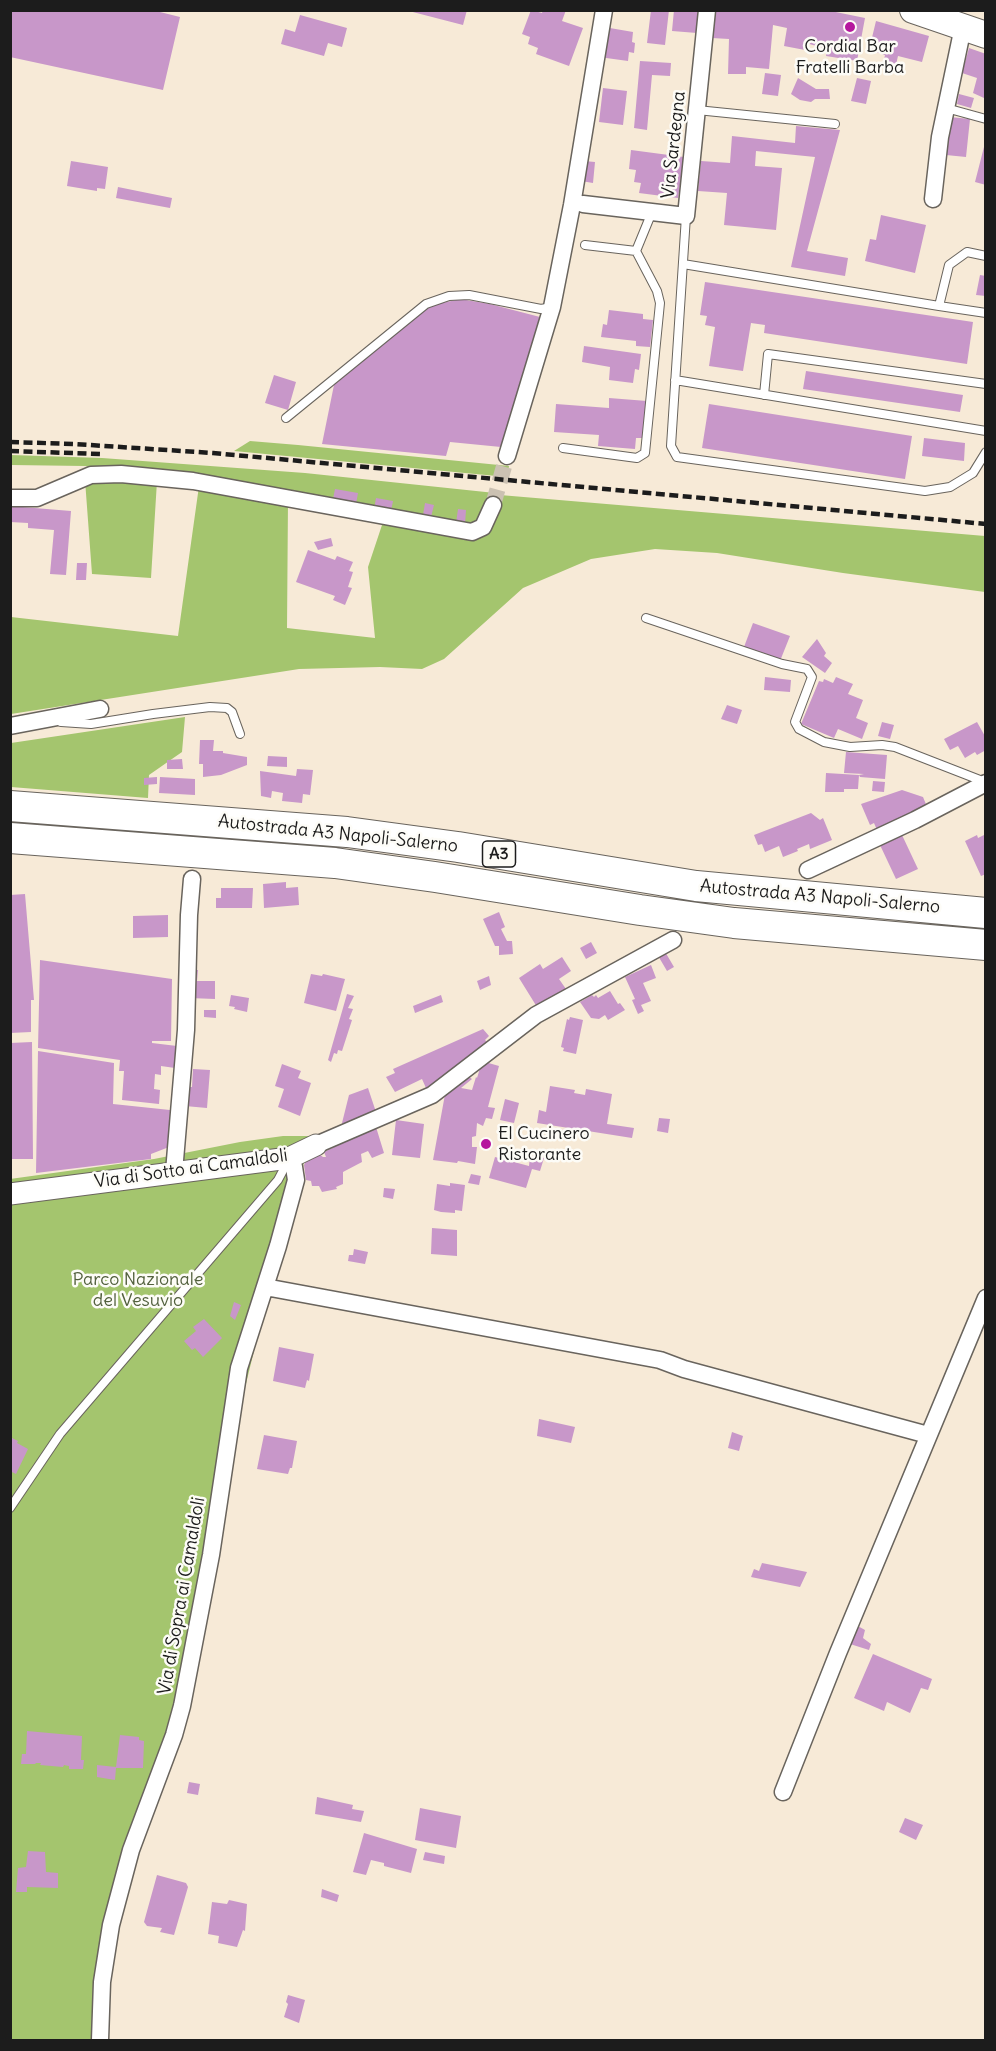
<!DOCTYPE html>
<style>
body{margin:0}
#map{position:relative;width:996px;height:2051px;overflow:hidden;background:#f7ead7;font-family:Delius,sans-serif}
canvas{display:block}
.frame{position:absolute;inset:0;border:12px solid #1c1c1c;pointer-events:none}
</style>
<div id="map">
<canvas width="996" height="2051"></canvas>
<div class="frame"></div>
</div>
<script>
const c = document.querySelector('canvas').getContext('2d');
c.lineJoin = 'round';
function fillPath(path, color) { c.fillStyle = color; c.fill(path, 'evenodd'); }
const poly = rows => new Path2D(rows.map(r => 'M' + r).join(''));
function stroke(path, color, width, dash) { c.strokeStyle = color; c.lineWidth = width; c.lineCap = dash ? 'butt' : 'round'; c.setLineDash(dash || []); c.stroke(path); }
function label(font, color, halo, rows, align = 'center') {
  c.font = font + ' Delius,sans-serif'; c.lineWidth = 5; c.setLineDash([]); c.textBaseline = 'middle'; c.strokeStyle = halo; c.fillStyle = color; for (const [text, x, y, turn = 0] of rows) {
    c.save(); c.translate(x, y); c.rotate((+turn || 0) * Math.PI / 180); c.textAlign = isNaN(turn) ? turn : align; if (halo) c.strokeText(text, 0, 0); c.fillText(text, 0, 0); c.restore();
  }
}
fillPath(poly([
 [250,441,298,445,509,466,507,477,234,451],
 [11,455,102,458,305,473,495,493,483,522,471,528,194,476,85,466,11,465],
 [85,480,157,481,151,578,92,574],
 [199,486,288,500,287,628,375,638,368,567,383,522,489,524,500,495,985,536,985,592,843,573,717,553,655,549,591,559,523,588,444,659,422,669,380,667,299,669,11,714,11,617,178,636],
 [185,717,182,752,149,775,148,798,11,787,11,743],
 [283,1136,309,1136,303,1167,268,1293,244,1392,158,1800,131,1874,111,1958,105,2040,11,2040,10,1179,154,1159,240,1142]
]), '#a4c56e');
fillPath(poly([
 [10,10,152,10,180,17,163,90,10,57],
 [405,10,467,10,463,25],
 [531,10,542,13,543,10,566,10,562,21,583,28,569,66,536,54,538,48,528,44,530,37,522,34],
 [651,10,669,10,665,45,647,43],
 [674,10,698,10,697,33,672,31],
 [715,10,826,10,865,18,857,61,826,56,827,49,806,43,805,50,784,46,787,28,773,25,769,69,746,67,746,74,728,74,729,39,712,38],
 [300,15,347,28,342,47,328,43,324,56,281,44,285,29,295,32],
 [876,21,929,36,922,62,898,56,895,69,883,65,885,55,869,50],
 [604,27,633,32,632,42,635,43,634,53,629,52,628,61,599,57],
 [969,48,986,54,984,98,973,93,977,78,962,73],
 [640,61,671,63,670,76,652,75,647,130,634,128],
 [765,73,781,75,778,96,762,94],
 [798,78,816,89,829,89,830,99,815,99,811,102,800,100,791,94],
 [857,78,871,81,866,104,851,101],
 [603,88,627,91,623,125,599,122],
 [959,94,974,98,971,108,957,104],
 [950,117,970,119,966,157,946,155],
 [796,126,840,130,807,251,848,258,845,276,791,267,815,157,756,151,755,166,782,168,776,230,724,225,727,193,698,191,701,161,730,163,732,136,795,143],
 [985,143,986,143,986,185,975,182],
 [631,150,684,157,678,198,639,193,641,183,634,182,636,170,629,169],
 [71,161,108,167,105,189,97,188,97,191,67,186],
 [584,161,595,162,593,183,581,181],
 [118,187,172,198,170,208,116,198],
 [881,215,926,225,915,273,865,261,870,239,876,240],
 [980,275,986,276,986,296,976,295],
 [705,282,973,322,967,364,764,333,765,325,751,323,743,371,709,366,715,327,705,325,707,316,700,315],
 [460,299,490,304,540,317,501,447,450,442,446,456,322,444,334,385,429,306],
 [609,310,643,314,643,319,653,320,650,347,636,346,636,341,601,337,603,324,607,325],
 [584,346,641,354,639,370,635,369,633,383,609,380,610,367,582,362],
 [806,371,963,395,960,412,803,389],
 [274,375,296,382,288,410,265,403],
 [609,398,647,401,644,438,636,438,635,449,598,446,599,435,554,432,556,404,609,408],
 [709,404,912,436,905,479,702,448],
 [924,438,965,443,964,461,922,456],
 [335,489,358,493,356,504,333,499],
 [376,498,393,501,391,511,374,509],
 [425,503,434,505,431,517,423,515],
 [10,506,71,511,66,575,50,574,54,530,28,528,28,523,10,522],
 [458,509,466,510,465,524,456,523],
 [331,538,333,546,318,550,314,542],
 [308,550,335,560,337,556,353,562,349,571,353,572,348,587,352,588,345,605,333,600,335,596,296,582],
 [77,563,87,563,86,580,76,580],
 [753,623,790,636,780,661,744,647],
 [817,639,826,653,824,656,832,663,825,673,802,657],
 [765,677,791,680,790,692,764,690],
 [836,677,853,684,848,694,863,700,856,718,868,723,862,739,838,729,834,738,801,724,819,681,823,682,824,679,833,683],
 [727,705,742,710,737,724,721,719],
 [882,722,894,725,890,739,878,736],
 [977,722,986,738,986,750,977,755,975,752,965,758,958,746,950,750,944,739],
 [200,740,214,740,213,751,223,751,223,753,247,757,247,765,221,775,203,777,203,764,199,764],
 [846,752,887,755,885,779,860,777,859,775,864,774,844,773],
 [268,756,287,757,287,767,267,766],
 [182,759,183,769,167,769,167,760],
 [297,769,313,770,310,795,303,794,302,803,282,801,283,793,272,791,271,798,261,796,260,771,296,776],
 [826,773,859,775,858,789,844,789,844,792,825,792],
 [157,777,157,784,144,785,144,778],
 [160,777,195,779,195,795,159,793],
 [873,781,885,782,884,792,872,791],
 [902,790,923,797,928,809,877,830,874,823,870,825,861,804],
 [811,813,820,820,823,818,832,840,810,849,809,844,797,849,798,851,783,857,779,846,765,852,762,844,758,845,754,835],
 [986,834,986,874,981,876,965,841,977,835,978,838],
 [902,835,918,869,896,879,880,845],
 [286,882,286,888,298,887,299,905,264,908,263,884],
 [221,888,253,888,252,908,216,908,216,898,221,898],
 [25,894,34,1000,31,1000,31,1032,10,1033,10,895],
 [499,912,505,927,501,929,507,941,512,941,513,954,499,955,499,946,495,946,483,919],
 [168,915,168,937,133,938,133,916],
 [591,942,597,953,586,959,580,948],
 [664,950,674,967,667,971,657,954],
 [562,957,571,971,559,979,566,989,537,1007,519,978,540,964,543,969],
 [40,960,172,979,171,1041,152,1041,152,1043,177,1046,175,1068,161,1066,161,1075,155,1074,154,1089,160,1090,159,1104,122,1100,124,1071,119,1071,120,1060,38,1048],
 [651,965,656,978,643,983,651,1001,641,1005,644,1011,638,1014,632,1000,635,999,625,977],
 [190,970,198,970,197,981,215,981,215,999,189,998],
 [311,974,322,976,323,974,345,979,336,1011,304,1003],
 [489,976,491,985,480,990,477,981],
 [610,991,618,1004,620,1003,625,1010,608,1020,605,1015,599,1019,591,1018,580,1002,592,995,594,997,596,995,598,998],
 [347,994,354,996,348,1008,353,1009,349,1019,352,1020,342,1051,338,1050,337,1054,334,1053,331,1062,328,1060],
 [231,995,249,998,247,1012,234,1009,235,1007,229,1006],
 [441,995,443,1002,415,1013,413,1006],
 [204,1010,216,1010,216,1018,204,1017],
 [570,1017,583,1020,576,1054,563,1051,564,1048,561,1047,567,1019,569,1020],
 [483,1029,489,1036,485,1040,487,1042,443,1081,426,1088,422,1079,395,1092,386,1077,395,1073,393,1069],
 [32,1042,33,1159,10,1159,10,1043],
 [38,1051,114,1063,113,1104,170,1110,169,1147,151,1154,151,1159,36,1173],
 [485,1062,499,1066,488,1107,495,1108,492,1119,486,1118,483,1126,477,1123,476,1136,472,1137,472,1147,477,1147,475,1164,458,1161,457,1163,433,1160,446,1089,465,1074,472,1079,461,1088,472,1090,476,1077,477,1078,481,1065,484,1066],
 [282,1064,301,1071,298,1078,311,1083,300,1116,278,1107,284,1089,275,1086],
 [193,1069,210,1070,207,1108,185,1106,186,1087,192,1087],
 [550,1086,575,1090,574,1093,585,1095,586,1089,612,1094,607,1124,634,1128,632,1138,537,1123,539,1110,546,1112],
 [368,1088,376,1112,346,1127,342,1123,349,1095],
 [505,1099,519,1103,514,1123,500,1120],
 [659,1118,670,1119,668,1133,657,1131],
 [396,1120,424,1124,420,1158,392,1155],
 [376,1127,384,1153,372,1158,368,1151,361,1154,362,1162,343,1172,343,1184,336,1187,337,1189,322,1192,319,1186,312,1186,311,1181,306,1180,304,1165,308,1157,319,1154,323,1157,326,1157,324,1152],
 [538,1155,544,1158,540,1171,532,1169,526,1188,489,1178,495,1157,529,1166,530,1156,538,1158],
 [471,1174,481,1176,479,1185,468,1183],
 [450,1183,465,1185,462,1211,455,1210,455,1213,441,1212,434,1210,437,1184,450,1186],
 [384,1188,395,1189,393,1199,383,1197],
 [432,1228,457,1230,457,1256,431,1254],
 [354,1249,368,1252,365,1264,348,1261,349,1255,353,1255],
 [234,1302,241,1305,235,1320,230,1316],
 [204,1319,222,1338,203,1357,195,1348,192,1350,184,1341,196,1331,193,1327],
 [279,1347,314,1354,309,1381,307,1380,305,1388,273,1381],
 [539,1419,575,1427,571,1443,537,1436],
 [732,1432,743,1436,739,1451,728,1448],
 [264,1435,297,1441,292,1468,290,1468,288,1474,257,1469],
 [10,1437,18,1441,17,1443,28,1449,16,1474,10,1471],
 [762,1563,807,1572,800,1587,751,1577,754,1569,759,1571],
 [856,1625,865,1630,863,1638,871,1644,869,1650,850,1644],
 [873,1654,932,1679,928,1690,921,1688,910,1713,887,1702,884,1711,854,1698],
 [27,1731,82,1736,81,1760,84,1760,83,1769,69,1769,69,1766,64,1765,63,1767,40,1765,41,1763,36,1763,35,1764,21,1764,22,1754,26,1754],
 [120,1735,139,1737,139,1740,144,1741,143,1768,116,1768,115,1780,97,1777,97,1765,116,1767],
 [189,1782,200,1784,198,1795,187,1793],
 [317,1797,353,1805,352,1809,364,1811,361,1822,315,1814],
 [420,1808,461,1816,456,1848,415,1840],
 [905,1818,923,1825,916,1840,899,1832],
 [364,1833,417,1849,411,1873,384,1866,384,1863,371,1860,366,1875,353,1872],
 [28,1851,45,1852,46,1872,58,1873,58,1888,27,1887,27,1892,16,1892,18,1868,26,1867],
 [425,1852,445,1856,444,1864,423,1860],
 [157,1875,186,1883,188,1887,174,1935,160,1932,162,1928,147,1926,144,1922],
 [322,1889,339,1895,337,1902,321,1897],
 [229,1900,247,1904,245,1931,243,1930,237,1947,218,1943,219,1936,208,1934,212,1902,227,1904],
 [288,1995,305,2000,299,2023,284,2017,288,2004,286,2002]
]), '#c897c9');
stroke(poly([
 [493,505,507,456]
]), '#cbc1b2', 16, [16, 8]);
const service = poly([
 [946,108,986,119],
 [697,110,835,124],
 [686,216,671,446,677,457,925,491,950,487,973,473,986,452],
 [585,245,636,251,652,212],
 [986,256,967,252,949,265,939,306,986,313],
 [683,264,939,306],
 [675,380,986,431],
 [764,395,768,354,986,384],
 [286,418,426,304,449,296,469,295,541,309,552,307],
 [563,448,637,458,645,453,660,303,657,291,636,251],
 [646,618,782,664,807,669,812,677,795,722,799,729,824,742,850,747,882,745,895,747,985,782],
 [61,722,91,724,153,714,210,707,227,708,232,712,240,734],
 [10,1508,60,1434,278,1180,288,1161]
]);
const minor = poly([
 [933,199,940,137,963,27],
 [583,204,686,216,707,10],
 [507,456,552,307,572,205,604,10],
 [10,498,37,498,91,475,121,474,193,481,472,532,483,527,493,505],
 [10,726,100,709],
 [808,870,915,820,986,783],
 [316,1145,432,1095,536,1015,673,940],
 [174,1172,186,1030,189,915,192,879],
 [265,1287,660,1360,684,1369,928,1435],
 [783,1792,838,1653,986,1298],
 [100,2040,102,1982,111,1925,131,1850,174,1735,182,1706,211,1555,239,1368,278,1246,296,1180,294,1167,289,1158]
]);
const tertiary = poly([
 [10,1194,289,1158,316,1145]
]);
const primary = poly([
 [913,10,986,35]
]);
const motorway = poly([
 [10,806,347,832,458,847,696,886,986,913],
 [10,838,335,863,435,877,640,910,734,923,986,945]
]);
stroke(service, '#69645d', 10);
stroke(minor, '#69645d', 19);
stroke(tertiary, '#69645d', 23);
stroke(primary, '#69645d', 28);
stroke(motorway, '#69645d', 32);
stroke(service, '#fff', 8);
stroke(minor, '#fff', 16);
stroke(tertiary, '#fff', 21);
stroke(primary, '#fff', 26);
stroke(motorway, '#fff', 30);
stroke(poly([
 [10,442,74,444,213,453,986,524],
 [10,451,101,454]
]), '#1c1c1c', 4.5, [9, 4.5]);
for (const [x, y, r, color] of [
 [850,27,6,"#b5179e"],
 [486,1144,6,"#b5179e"]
]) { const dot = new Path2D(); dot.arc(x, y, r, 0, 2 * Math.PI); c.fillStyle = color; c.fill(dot); stroke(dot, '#fdfcf7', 2); }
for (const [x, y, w] of [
 [499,854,33]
]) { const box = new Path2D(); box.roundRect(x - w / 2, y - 13, w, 26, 4.5); c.fillStyle = '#fdfcf7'; c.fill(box); stroke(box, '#1c1c1c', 1.5); }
label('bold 16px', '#1c1c1c', null, [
 ["A3",499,854]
]);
label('18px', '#1c1c1c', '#fdfcf7', [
 ["Cordial Bar",850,47],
 ["Fratelli Barba",850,68],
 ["El Cucinero",498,1134,"left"],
 ["Ristorante",498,1155,"left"]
]);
label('18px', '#1c1c1c', '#fdfcf7', [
 ["Via Sardegna",674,145,-84],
 ["Autostrada A3 Napoli-Salerno",338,834,6],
 ["Autostrada A3 Napoli-Salerno",820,897,5],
 ["Via di Sotto ai Camaldoli",191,1169,-8],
 ["Via di Sopra ai Camaldoli",182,1596,-80]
]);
label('18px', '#52603d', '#fdfcf7', [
 ["Parco Nazionale",138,1280],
 ["del Vesuvio",138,1301]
]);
</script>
